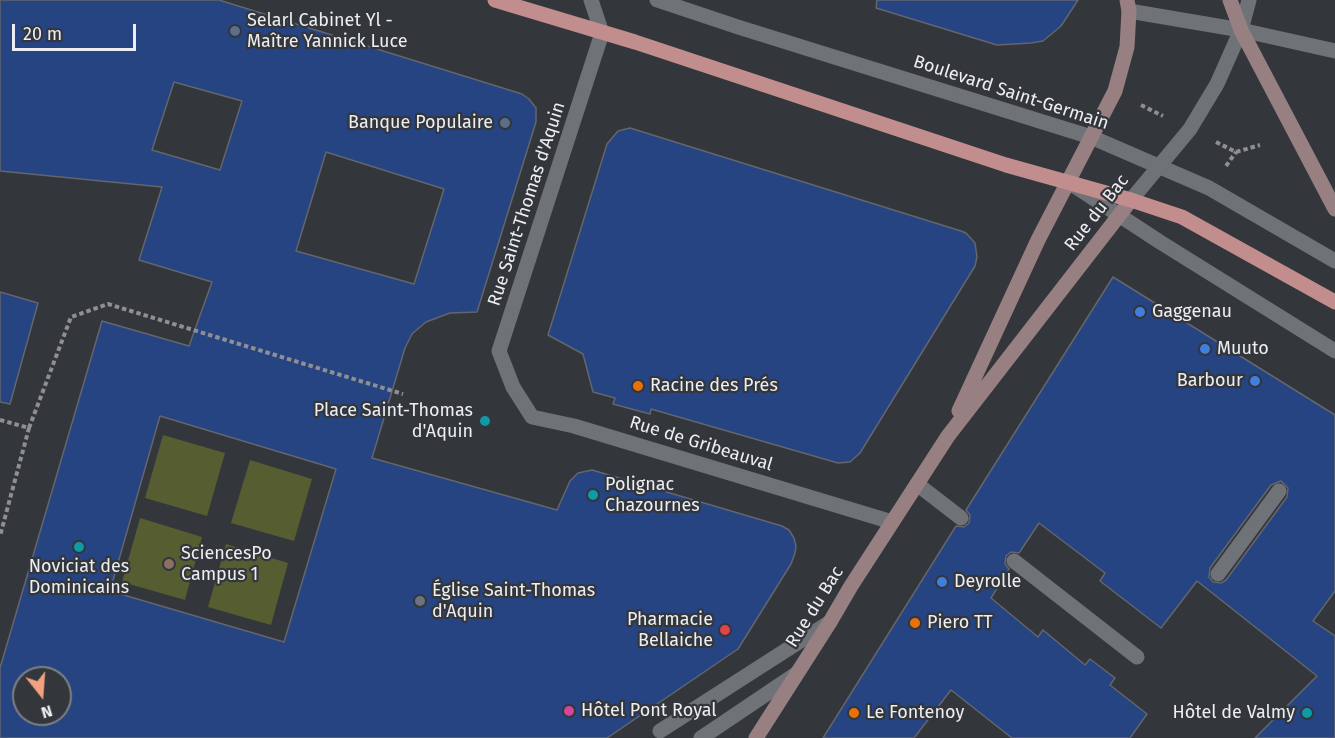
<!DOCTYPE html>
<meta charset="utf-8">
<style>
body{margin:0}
#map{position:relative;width:1335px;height:738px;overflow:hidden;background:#33363b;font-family:"Fira Sans",sans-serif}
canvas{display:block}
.north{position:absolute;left:12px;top:666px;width:60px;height:60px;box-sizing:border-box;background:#33363b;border:2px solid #7d8084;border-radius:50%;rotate:163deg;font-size:16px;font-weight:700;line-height:24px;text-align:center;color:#eceef1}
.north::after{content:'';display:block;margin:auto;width:21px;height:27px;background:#f2a17e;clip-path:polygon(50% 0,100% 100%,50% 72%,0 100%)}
.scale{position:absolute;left:12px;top:24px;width:124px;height:27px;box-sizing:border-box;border:3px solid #eceef1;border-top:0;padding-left:8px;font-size:18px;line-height:21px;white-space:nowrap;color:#eceef1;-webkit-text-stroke:4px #33363b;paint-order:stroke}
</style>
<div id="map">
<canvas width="1335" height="738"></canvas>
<div class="north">N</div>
<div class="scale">20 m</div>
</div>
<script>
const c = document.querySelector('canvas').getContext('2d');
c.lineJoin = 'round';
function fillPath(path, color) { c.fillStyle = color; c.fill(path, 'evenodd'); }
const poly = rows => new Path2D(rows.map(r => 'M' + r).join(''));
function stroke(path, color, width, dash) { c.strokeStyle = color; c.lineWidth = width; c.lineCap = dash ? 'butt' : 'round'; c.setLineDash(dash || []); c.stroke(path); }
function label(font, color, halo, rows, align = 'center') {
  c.font = font + ' "Fira Sans",sans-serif'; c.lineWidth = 4.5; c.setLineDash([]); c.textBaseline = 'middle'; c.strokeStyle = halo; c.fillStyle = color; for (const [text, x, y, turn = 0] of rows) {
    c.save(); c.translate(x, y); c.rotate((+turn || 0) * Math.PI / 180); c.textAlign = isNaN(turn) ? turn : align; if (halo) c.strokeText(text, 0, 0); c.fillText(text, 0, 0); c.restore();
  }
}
fillPath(poly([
 [163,435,225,453,207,516,145,498],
 [250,460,312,479,294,541,231,523],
 [140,518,202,537,185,600,122,582],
 [226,544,288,563,271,625,208,607]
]), '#565e31');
const building = poly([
 [0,0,219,0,522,94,529,99,536,108,536,122,477,312,450,313,426,322,412,334,405,348,372,458,557,510,570,481,578,473,592,470,782,526,789,530,794,538,796,546,795,553,791,564,738,649,607,738,0,738,0,668,102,321,189,346,212,282,139,260,162,187,0,171,0,0],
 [174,82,242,101,220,170,152,150,174,82],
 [326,152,444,189,414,284,296,251,326,152],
 [160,416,336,469,284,642,110,591,160,416],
 [24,678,60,678,60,714,24,714,24,678],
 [877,0,1078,0,1061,26,1043,41,1031,43,997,45,876,8,877,0],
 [630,128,961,231,966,233,975,243,977,257,975,266,860,453,850,462,838,463,651,409,650,414,613,404,615,398,593,392,583,354,548,335,607,144,618,131,630,128],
 [1113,277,1335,415,1335,591,1313,621,1335,636,1335,738,1255,738,1317,676,1197,581,1161,628,1100,581,1105,573,1039,523,1019,553,1011,552,1006,556,1005,564,1009,569,991,598,1038,637,1043,630,1085,665,1090,659,1115,678,1110,685,1147,714,1130,738,1012,738,951,690,914,738,823,738,956,526,964,527,969,523,970,515,966,510,1113,277],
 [1281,481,1288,488,1287,497,1226,580,1221,583,1213,582,1209,577,1210,568,1271,485,1281,481],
 [0,292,38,303,10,404,0,402,0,292]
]);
fillPath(building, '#254481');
stroke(building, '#63666c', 1.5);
stroke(poly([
 [1141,105,1163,116],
 [1216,142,1236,152,1260,145],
 [1226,166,1236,152],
 [0,420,29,428,0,536],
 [29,428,71,317,108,304,403,394]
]), '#8d8f93', 4, [4.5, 3]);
stroke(poly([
 [657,0,738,27,1091,137,1209,188,1335,261],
 [1073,185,1160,242,1335,351],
 [917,484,961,518],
 [1014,561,1137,657],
 [1218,574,1279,491],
 [660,731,830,622]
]), '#6f7277', 15);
stroke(poly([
 [591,0,602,33,499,351,513,387,532,417,574,426,892,522],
 [1129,11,1241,30,1335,51],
 [1131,200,1190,129,1217,84,1241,30,1249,0],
 [701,738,796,674]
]), '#6f7277', 15);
stroke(poly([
 [1230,0,1241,30,1335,209],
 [959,411,1038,240,1115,91,1127,47,1129,11,1127,0],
 [756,738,830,622,851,586,948,436,1131,200]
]), '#988082', 15);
stroke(poly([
 [495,0,635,42,1006,165,1131,200,1182,217,1335,302]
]), '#c18e8d', 15);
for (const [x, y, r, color] of [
 [235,31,6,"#5c6f8a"],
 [505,123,6,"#5c6f8a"],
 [1140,312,6,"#3f7fe0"],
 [1205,349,6,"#3f7fe0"],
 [1255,381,6,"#3f7fe0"],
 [638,386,6,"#e8710a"],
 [485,421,6,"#0f9aa8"],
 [593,495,6,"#0f9aa8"],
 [79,547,6,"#0f9aa8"],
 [169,564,6,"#8d6e63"],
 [942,582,6,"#3f7fe0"],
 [420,601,6,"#6b7280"],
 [915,623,6,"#e8710a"],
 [725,630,6,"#e0444e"],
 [569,711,6,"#d1479c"],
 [854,713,6,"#e8710a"],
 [1307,713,6,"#0f9aa8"]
]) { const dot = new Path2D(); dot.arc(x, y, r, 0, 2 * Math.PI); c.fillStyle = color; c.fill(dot); stroke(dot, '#33363b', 2); }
label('18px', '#eceef1', '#33363b', [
 ["Selarl Cabinet Yl -",247,21],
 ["Maître Yannick Luce",247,42],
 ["Banque Populaire",493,123,"right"],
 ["Gaggenau",1152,312],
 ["Muuto",1217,349],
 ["Barbour",1243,381,"right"],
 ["Racine des Prés",650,386],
 ["Place Saint-Thomas",473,411,"right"],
 ["d'Aquin",473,432,"right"],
 ["Polignac",605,485],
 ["Chazournes",605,506],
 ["SciencesPo",181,554],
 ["Campus 1",181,575],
 ["Noviciat des",79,567,"center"],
 ["Dominicains",79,588,"center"],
 ["Deyrolle",954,582],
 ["Église Saint-Thomas",432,591],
 ["d'Aquin",432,612],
 ["Pharmacie",713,620,"right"],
 ["Bellaiche",713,641,"right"],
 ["Piero TT",927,623],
 ["Hôtel Pont Royal",581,711],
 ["Le Fontenoy",866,713],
 ["Hôtel de Valmy",1295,713,"right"]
], 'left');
label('18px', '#eceef1', '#33363b', [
 ["Boulevard Saint-Germain",1011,93,18],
 ["Rue Saint-Thomas d'Aquin",527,204,-72],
 ["Rue du Bac",1097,213,-52],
 ["Rue de Gribeauval",701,444,17],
 ["Rue du Bac",815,607,-58]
]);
</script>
